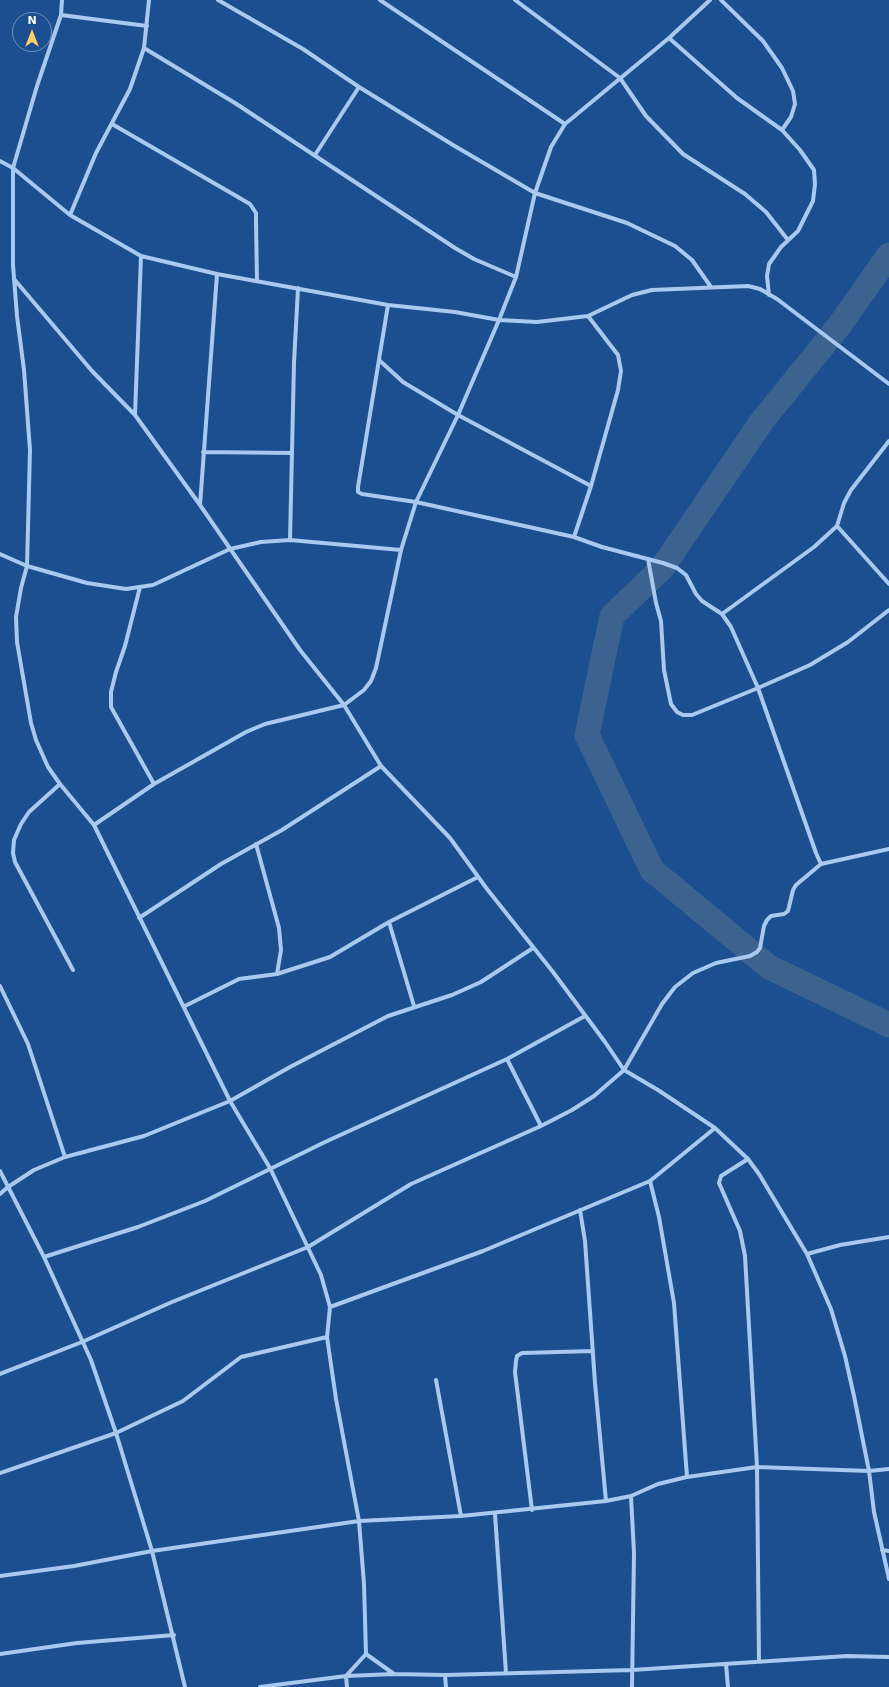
<!DOCTYPE html>
<style>
body{margin:0}
#map{position:relative;width:889px;height:1687px;overflow:hidden;background:#1b4f8f;font-family:"DejaVu Sans",sans-serif}
canvas{display:block}
.north{position:absolute;left:12px;top:12px;width:40px;height:40px;box-sizing:border-box;background:#1b4f8f;border:1px solid #7695bc;border-radius:50%;rotate:0deg;font-size:11px;font-weight:700;line-height:16px;text-align:center;color:#fff}
.north::after{content:'';display:block;margin:auto;width:14px;height:18px;background:#ffd166;clip-path:polygon(50% 0,100% 100%,50% 72%,0 100%)}
</style>
<div id="map">
<canvas width="889" height="1687"></canvas>
<div class="north">N</div>
</div>
<script>
const c = document.querySelector('canvas').getContext('2d');
c.lineJoin = 'round';
const poly = rows => new Path2D(rows.map(r => 'M' + r).join(''));
function stroke(path, color, width, dash) { c.strokeStyle = color; c.lineWidth = width; c.lineCap = dash ? 'butt' : 'round'; c.setLineDash(dash || []); c.stroke(path); }
stroke(poly([
 [889,255,839,326,762,421,662,568,612,616,587,735,652,870,769,967,889,1025]
]), '#3c6290', 25);
stroke(poly([
 [62,0,61,15,37,86,13,168,13,265,17,316,24,370,30,450,27,566,21,588,16,617,17,642,31,723,36,740,48,767,60,784,94,825,230,1101,270,1168,321,1275,330,1307,327,1337,336,1399,359,1521,364,1584,366,1654,346,1676,347,1687],
 [218,0,303,49,359,87,453,145,535,193,627,223,675,246,692,260,711,287],
 [380,0,565,124],
 [515,0,620,78,646,116,683,154,745,194,766,212,788,240],
 [721,0,763,41,782,68,793,91,795,104,791,117,782,130],
 [61,15,147,26],
 [669,38,737,98,782,130,800,150,814,170,815,184,813,201,798,231,781,247,769,264,767,276,769,295],
 [144,48,235,103,455,248,474,259,516,277],
 [112,124,250,204,256,213,256,222,257,281],
 [315,155,359,87],
 [0,161,13,168,70,215,141,256,217,274,388,305,455,312,499,320,537,322,588,316,632,295,652,290,748,286,760,289,777,299,889,384],
 [70,215,96,153,130,89,144,48,149,0],
 [14,279,92,371,135,415,200,505,300,650,344,705,381,766,450,838,487,889,553,972,605,1042,624,1070,658,1090,715,1128,748,1159,759,1174,807,1254,831,1309,845,1356,854,1396,869,1471,874,1512,889,1579],
 [388,305,358,487,358,492,362,494,416,502,574,537,602,547,663,563,677,568,686,575,696,594,702,601,722,614,731,627,758,688,816,853,821,864],
 [379,360,403,382,458,415,591,486],
 [135,415,141,256],
 [203,452,292,453],
 [200,505,217,274],
 [837,526,889,584],
 [574,537,591,486,618,390,621,371,618,355,588,316],
 [290,540,294,363,298,288],
 [0,554,27,566,87,583,126,589,153,585,230,549,261,542,290,540,401,550],
 [648,559,656,603,661,621,664,670,671,704,677,712,683,715,692,715,758,688,810,665,848,642,889,610],
 [140,587,125,646,116,672,111,692,111,707,154,784],
 [722,614,814,547,837,526,844,503,851,490,889,441],
 [60,784,29,812,21,824,14,840,13,853,15,862,73,970],
 [94,825,154,784,246,732,265,724,344,705,364,690,371,681,376,668,401,550,416,502,458,415,499,320,516,277,535,193,551,147,565,124,669,38,710,0],
 [256,844,279,928,281,950,277,974],
 [139,918,221,864,282,830,381,766],
 [389,922,414,1006],
 [0,986,28,1044,65,1157],
 [185,1006,239,979,277,974,330,957,389,922,478,877],
 [507,1059,541,1126],
 [748,1159,721,1176,719,1183,740,1231,745,1256,757,1467,759,1661],
 [0,1171,44,1257,91,1360,116,1433,152,1551,185,1687],
 [650,1181,659,1217,674,1303,687,1477],
 [0,1194,8,1187,34,1170,65,1157,144,1136,230,1101,290,1067,388,1016,452,995,481,982,533,948],
 [580,1210,585,1241,595,1383,606,1501],
 [807,1254,840,1245,889,1237],
 [44,1257,138,1227,205,1201,325,1142,507,1059,585,1016],
 [330,1307,483,1251,650,1181,715,1128],
 [0,1374,82,1342,172,1302,308,1247,411,1184,541,1126,572,1110,594,1096,624,1070,662,1004,675,987,693,973,716,963,750,956,757,952,760,948,764,926,767,920,771,916,784,914,788,911,793,890,796,885,821,864,889,849],
 [436,1380,461,1516],
 [0,1473,116,1433,183,1401,241,1357,327,1337],
 [631,1496,634,1553,632,1687],
 [532,1510,515,1372,516,1361,517,1356,522,1353,593,1351],
 [495,1514,506,1673],
 [882,1550,889,1551],
 [0,1576,74,1566,152,1551,359,1521,461,1516,606,1501,631,1496,658,1484,687,1477,757,1467,869,1471,889,1469],
 [0,1654,77,1643,174,1635],
 [366,1654,394,1674],
 [726,1664,728,1687],
 [445,1675,446,1687],
 [260,1687,346,1676,394,1674,445,1675,632,1670,847,1656,889,1657]
]), '#a9c9ee', 4);
</script>
